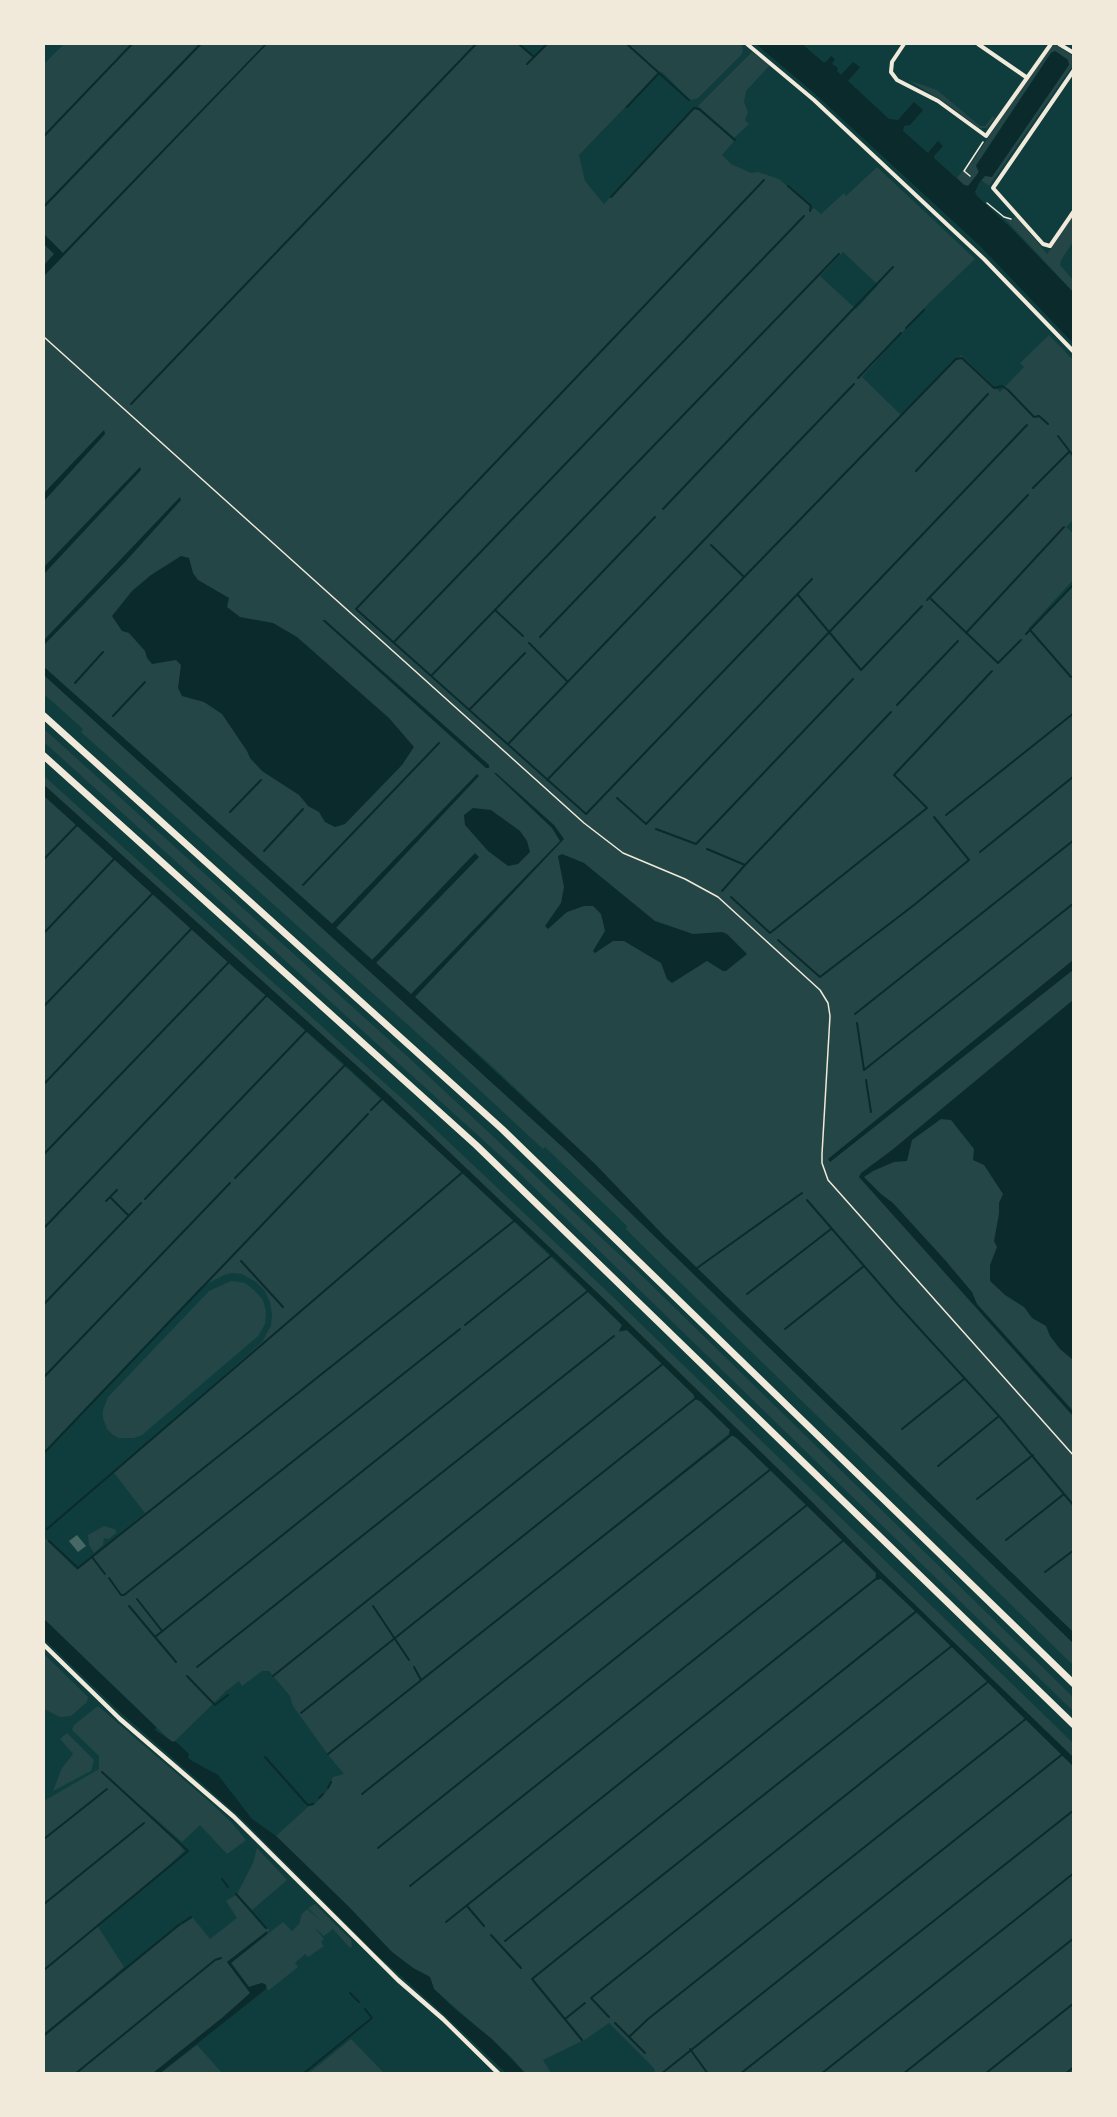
<!DOCTYPE html>
<style>
body{margin:0}
#map{position:relative;width:1117px;height:2117px;overflow:hidden;background:#0f3d3e;font-family:Commissioner,sans-serif}
canvas{display:block}
.frame{position:absolute;inset:0;border:45px solid #f1e9da;pointer-events:none}
</style>
<div id="map">
<canvas width="1117" height="2117"></canvas>
<div class="frame"></div>
</div>
<script>
const c = document.querySelector('canvas').getContext('2d');
c.lineJoin = 'round';
function fillPath(path, color) { c.fillStyle = color; c.fill(path, 'evenodd'); }
const poly = rows => new Path2D(rows.map(r => 'M' + r).join(''));
function stroke(path, color, width, dash) { c.strokeStyle = color; c.lineWidth = width; c.lineCap = dash ? 'butt' : 'round'; c.setLineDash(dash || []); c.stroke(path); }
fillPath(poly([
 [64,44,199,44,44,205,44,64],
 [202,44,265,44,65,251,52,267,267,44,517,44,534,58,548,44,742,44,743,51,741,55,698,98,690,100,662,72,657,71,657,74,579,155,585,181,604,204,694,109,699,110,734,141,722,155,731,164,751,173,758,172,779,179,810,206,809,212,814,208,821,214,844,193,846,196,877,167,975,259,928,304,862,377,901,415,961,355,1000,392,1024,367,1020,363,1049,335,1073,360,1074,519,1066,527,1073,533,1073,580,1028,629,1030,631,1073,585,1073,1632,665,1237,595,1164,493,1067,44,667,44,208],
 [843,252,878,285,856,309,820,276],
 [1056,45,1073,56,1073,65,989,186,981,180,1068,60,1055,51,1051,53,976,165,979,171,976,177,969,186,964,185,957,178,963,170,967,169,1049,48],
 [752,52,770,65,746,91,744,102,748,112,745,120,749,124,734,138,698,106],
 [908,80,937,90,980,126,985,126,993,116,995,118,987,128,979,128,946,103],
 [1016,216,1047,254,1073,216,1073,242,1061,260,1060,265,1073,280,1073,292,1005,219,1012,220],
 [44,675,567,1151,1073,1643,1073,1665,652,1255,626,1229,627,1226,545,1147,543,1149,446,1059,81,732,83,729,44,694],
 [44,729,407,1056,637,1271,1073,1697,1073,1711,514,1168,44,742],
 [44,776,418,1113,613,1297,1073,1743,1073,1757,883,1574,813,1503,607,1302,387,1093,44,785],
 [44,796,461,1171,622,1325,619,1332,627,1330,694,1395,695,1399,700,1401,730,1430,729,1434,528,1596,733,1435,774,1473,876,1573,875,1579,704,1715,876,1580,881,1578,915,1611,696,1788,917,1612,1073,1766,1073,2073,654,2073,655,2070,651,2065,609,2023,586,2039,543,2060,551,2073,525,2073,510,2056,434,1989,430,1977,413,1968,392,1952,349,1907,276,1836,309,1806,314,1805,327,1791,333,1777,344,1774,329,1756,293,1706,290,1696,269,1671,262,1671,242,1686,239,1681,225,1692,173,1743,44,1619,44,1537,77,1570,145,1513,114,1473,262,1342,271,1326,272,1315,270,1302,265,1291,256,1282,242,1274,232,1273,224,1275,201,1287,44,1452,44,1229,138,1130,44,1227],
 [231,1281,245,1283,254,1290,263,1300,266,1311,265,1324,258,1336,142,1435,134,1438,119,1438,113,1435,107,1429,103,1418,103,1410,108,1397,209,1291],
 [104,1526,114,1529,117,1532,109,1539,104,1538,103,1545,94,1553,89,1545,88,1535],
 [44,1654,88,1697,87,1702,71,1716,60,1717,44,1709],
 [98,1706,212,1804,231,1822,246,1840,227,1854,200,1825,182,1842,101,1771,179,1844,184,1851,160,1874,97,1925,124,1967,44,2036,44,1801,99,1769,99,1756,72,1730,74,1725],
 [67,1733,94,1760,91,1771,53,1791,62,1768,73,1754,60,1739],
 [257,1848,287,1880,252,1910,237,1894,253,1863],
 [236,1895,265,1928,270,1930,227,1962,251,1993,222,2018,153,2073,44,2074,44,2037,178,1927,193,1918,210,1939,237,1918,226,1901],
 [315,1904,351,1940,352,1946,350,1948,333,1929,324,1936,314,1927,324,1939,321,1942,324,1946,308,1957,305,1954,295,1963,298,1967,268,1991,266,1985,262,1983,249,1987,231,1963,283,1922,292,1931,299,1924,302,1914,307,1909,321,1921,308,1908],
 [351,2039,384,2073,309,2073,346,2043],
 [197,2045,222,2073,161,2073]
]), '#244646');
fillPath(poly([
 [199,44,202,44,44,208,44,205],
 [265,44,267,44,44,276,44,265,54,254,44,244,44,234,63,253],
 [756,44,802,44,823,62,826,62,831,56,835,59,832,64,838,68,837,71,841,75,853,62,860,67,848,81,889,119,898,120,914,102,923,110,910,125,904,126,903,131,928,153,938,141,943,146,934,156,934,158,964,185,968,186,979,172,976,166,1051,53,1055,51,1068,60,1069,65,992,177,985,176,979,183,975,192,977,196,1011,228,1073,292,1073,343,980,246,814,93],
 [104,430,105,434,44,501,44,493],
 [140,467,141,470,44,574,44,567],
 [180,497,181,500,126,561,44,645,44,640],
 [181,556,189,558,193,573,198,580,229,598,227,607,240,617,273,623,297,637,389,718,414,747,402,765,345,824,335,827,325,822,319,812,308,806,299,795,262,771,250,758,247,751,222,714,204,702,182,696,178,688,181,665,176,660,152,664,147,658,145,651,129,633,122,631,112,616,132,591,151,575],
 [322,620,325,620,489,765,489,768,486,768],
 [44,667,332,924,477,774,479,776,336,928,372,960,475,853,479,857,376,963,411,994,560,841,552,828,494,773,496,773,554,825,564,839,415,997,595,1164,665,1237,1073,1632,1073,1643,567,1151,44,675],
 [44,785,387,1093,607,1302,813,1503,883,1574,1073,1757,1073,1766,915,1611,881,1579,876,1580,876,1573,737,1438,729,1434,730,1430,700,1401,695,1399,694,1395,627,1330,619,1331,622,1325,553,1257,344,1064,232,966,44,796],
 [473,808,491,810,520,831,527,841,530,852,518,864,508,866,488,851,465,825,464,815],
 [562,854,584,863,655,921,693,934,722,932,727,934,747,954,726,971,723,971,707,961,672,983,667,979,661,963,624,941,613,941,595,953,593,951,605,931,601,914,593,906,584,906,567,912,548,929,545,926,561,903,564,887,558,856],
 [1073,960,1073,970,844,1151,830,1162,828,1159],
 [1073,1000,1073,1360,1060,1349,1050,1336,1046,1326,1032,1318,1024,1307,1005,1295,990,1281,990,1265,997,1247,994,1241,999,1214,999,1203,1003,1194,984,1165,973,1160,974,1149,951,1120,941,1119,912,1140,907,1161,894,1162,873,1171,864,1177,881,1194,893,1203,945,1260,972,1292,977,1304,1073,1411,1073,1416,859,1177,861,1173,892,1150],
 [44,1619,156,1727,155,1730,173,1742,175,1741,189,1754,188,1758,194,1762,218,1775,252,1819,276,1836,349,1907,392,1952,413,1968,430,1977,434,1989,455,2009,492,2039,525,2073,506,2073,440,2011,376,1954,239,1816,120,1712,44,1639],
 [267,1931,267,1934,231,1963,249,1987,262,1983,266,1985,266,1989,160,2073,153,2073,222,2018,250,1993,227,1962]
]), '#0a2a2b');
stroke(poly([
 [519,44,534,57],
 [628,45,689,100],
 [527,64,547,44],
 [627,107,659,73],
 [44,136,132,44],
 [764,180,356,609,586,814,812,579],
 [788,186,811,206,810,211],
 [611,197,694,108,699,109,735,140],
 [906,328,924,310],
 [858,378,901,333],
 [131,404,476,44],
 [1058,436,1074,457],
 [916,471,988,394],
 [1033,488,1069,452],
 [663,509,893,267],
 [711,545,743,576],
 [798,595,861,670,922,606],
 [931,599,998,663,1021,640],
 [927,600,1028,495],
 [495,610,523,636],
 [1030,630,1071,677],
 [966,633,1064,527],
 [1026,634,1074,584],
 [540,637,655,517],
 [394,642,804,216],
 [529,643,567,681],
 [432,675,839,254],
 [75,683,103,652],
 [897,705,958,641],
 [470,709,525,653],
 [113,716,145,682],
 [509,743,854,384],
 [547,780,956,359,962,358,994,388,1002,386,1008,390,1034,417,1039,416,1048,424],
 [617,798,646,824,1027,425],
 [230,812,261,780],
 [946,815,1074,713],
 [656,829,696,844,853,679],
 [707,849,745,865,722,891],
 [264,851,303,809],
 [980,852,1074,776],
 [44,859,77,825],
 [745,865,891,712],
 [303,885,439,743],
 [731,897,770,933,927,808,894,775,992,671],
 [44,933,114,859],
 [778,940,820,977,914,905,969,860,934,817],
 [44,1006,154,892],
 [855,1014,1074,840],
 [857,1023,864,1070,1074,903],
 [866,1080,871,1112],
 [44,1084,192,928],
 [371,1110,383,1098],
 [44,1154,229,962],
 [235,1178,346,1064],
 [111,1198,128,1215],
 [145,1199,307,1030],
 [807,1200,897,1304,999,1416,1074,1506],
 [106,1201,117,1190],
 [44,1228,268,994],
 [241,1261,283,1307],
 [697,1268,802,1193],
 [747,1294,831,1229],
 [44,1304,141,1203],
 [465,1325,552,1255],
 [785,1329,864,1266],
 [44,1377,230,1183],
 [902,1429,964,1379],
 [44,1453,368,1114],
 [938,1466,999,1416],
 [977,1499,1033,1455],
 [47,1529,464,1171],
 [1006,1540,1064,1494],
 [49,1541,78,1568,514,1221],
 [92,1557,105,1574],
 [1045,1572,1074,1550],
 [109,1578,121,1595,124,1595,460,1329],
 [137,1599,162,1631],
 [129,1606,155,1637],
 [373,1606,409,1660],
 [176,1662,155,1637,589,1290],
 [197,1667,614,1336],
 [414,1667,421,1680],
 [187,1676,215,1705,228,1695],
 [273,1676,664,1363],
 [301,1713,696,1398],
 [328,1754,732,1434],
 [265,1757,305,1802,308,1805,313,1804],
 [328,1788,331,1782],
 [362,1794,771,1469],
 [319,1798,323,1794],
 [44,1839,107,1789],
 [378,1848,807,1505],
 [222,1879,228,1887],
 [410,1886,844,1540],
 [236,1894,266,1928],
 [44,1904,144,1823],
 [467,1906,484,1926],
 [446,1922,877,1578],
 [182,1923,191,1917],
 [491,1935,521,1968],
 [505,1941,918,1610],
 [44,1970,188,1851,102,1772],
 [350,1993,359,2002],
 [609,2017,591,1998,989,1681],
 [565,2019,585,2003],
 [615,2023,645,2053],
 [44,2035,180,1924],
 [629,2037,648,2019,1027,1718],
 [582,2040,532,1979,578,1942,953,1645],
 [690,2049,708,2074],
 [75,2074,215,1960,221,1958],
 [303,2074,372,2018,365,2009],
 [661,2074,1064,1753],
 [740,2074,1074,1810],
 [821,2074,1074,1873],
 [903,2074,1074,1938],
 [985,2074,1074,2003],
 [1065,2074,1074,2067]
]), '#0a2a2b', 2);
fillPath(poly([
 [77,1535,86,1546,78,1552,69,1541]
]), '#486865');
stroke(poly([
 [970,176,964,171,983,142],
 [987,203,1004,217,1011,219],
 [44,337,584,823,623,853,685,879,718,897,820,990,828,1003,830,1016,822,1154,822,1163,828,1180,1074,1456]
]), '#f1e9da', 1.5);
stroke(poly([
 [747,44,814,100,984,259,1074,352],
 [904,44,892,62,891,72,897,80,938,101,986,136,1051,44],
 [978,44,1026,77],
 [1059,44,1074,53],
 [1074,70,993,188,1043,244,1050,246,1074,211]
]), '#f1e9da', 4);
stroke(poly([
 [44,1645,120,1719,234,1817,398,1980,443,2019,499,2074]
]), '#f1e9da', 4.5);
stroke(poly([
 [44,716,502,1129,1074,1684],
 [44,756,476,1145,1074,1725]
]), '#f1e9da', 7);
</script>
